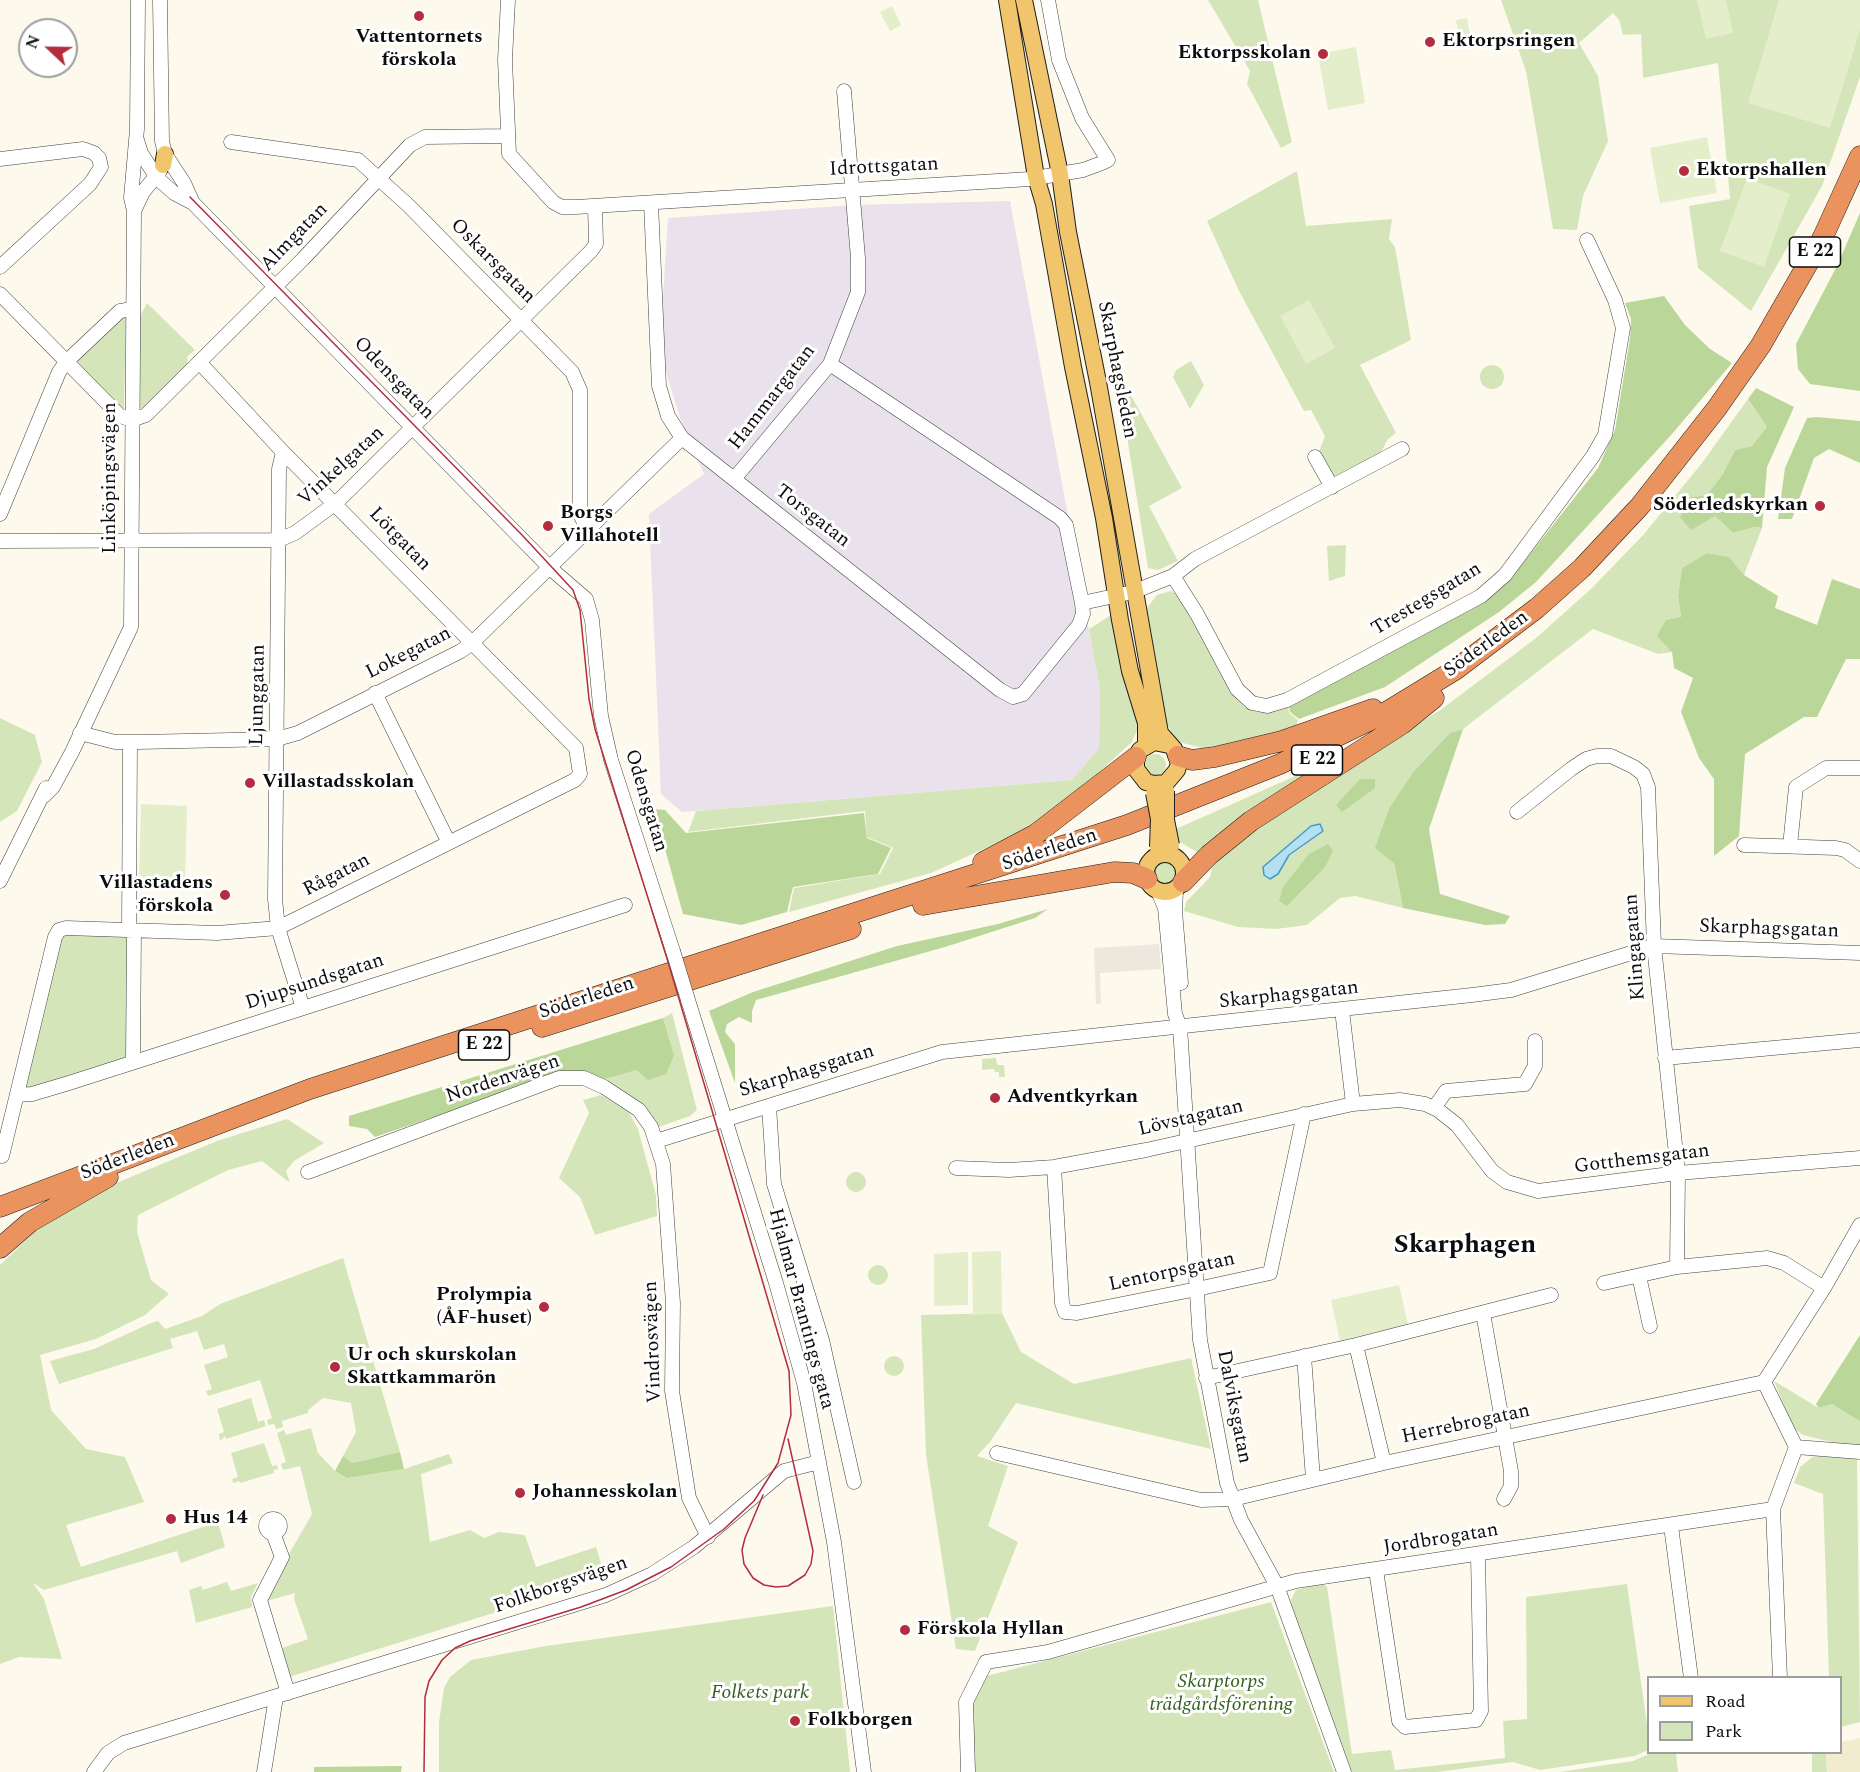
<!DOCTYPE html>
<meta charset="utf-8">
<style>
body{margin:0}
#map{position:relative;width:1860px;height:1772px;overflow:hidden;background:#fef9ed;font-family:Spectral,serif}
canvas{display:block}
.legend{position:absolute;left:1647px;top:1676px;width:195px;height:78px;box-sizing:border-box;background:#fff;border:2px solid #9e9e9e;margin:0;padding:8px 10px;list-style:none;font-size:18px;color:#0d0d0d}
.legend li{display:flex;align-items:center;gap:12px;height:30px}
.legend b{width:30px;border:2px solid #9e9e9e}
.north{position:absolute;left:18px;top:18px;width:60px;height:60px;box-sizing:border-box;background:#fff;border:2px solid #9e9e9e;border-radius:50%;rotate:292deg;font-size:16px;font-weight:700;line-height:24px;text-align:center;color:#0d0d0d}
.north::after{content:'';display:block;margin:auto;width:21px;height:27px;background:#b42d3f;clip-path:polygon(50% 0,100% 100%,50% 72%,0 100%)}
</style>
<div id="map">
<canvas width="1860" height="1772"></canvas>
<ul class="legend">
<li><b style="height:8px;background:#f0c56b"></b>Road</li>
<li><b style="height:16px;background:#d4e6b9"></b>Park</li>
</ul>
<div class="north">N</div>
</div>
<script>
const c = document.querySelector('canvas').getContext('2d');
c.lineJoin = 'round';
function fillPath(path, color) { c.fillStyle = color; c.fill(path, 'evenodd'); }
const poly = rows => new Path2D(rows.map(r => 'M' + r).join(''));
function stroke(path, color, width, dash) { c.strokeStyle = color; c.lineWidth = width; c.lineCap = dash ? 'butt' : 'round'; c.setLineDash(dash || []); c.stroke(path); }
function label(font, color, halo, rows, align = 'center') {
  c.font = font + ' Spectral,serif'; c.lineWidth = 6; c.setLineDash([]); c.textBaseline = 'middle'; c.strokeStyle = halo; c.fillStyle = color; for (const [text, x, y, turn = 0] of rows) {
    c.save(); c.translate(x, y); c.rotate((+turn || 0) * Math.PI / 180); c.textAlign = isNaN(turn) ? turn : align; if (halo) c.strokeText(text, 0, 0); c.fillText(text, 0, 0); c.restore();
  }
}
fillPath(poly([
 [1010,201,1100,690,1099,748,1072,780,682,812,661,794,649,514,704,474,680,417,666,372,662,312,668,218,854,205]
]), '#e9e1eb');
fillPath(poly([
 [1860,1738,1860,1772,1827,1772,1826,1753,1840,1752,1841,1742]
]), '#f2eccf');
fillPath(poly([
 [1208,0,1258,0,1292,142,1281,148,1247,84,1250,71],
 [1501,0,1860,0,1860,77,1822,186,1751,311,1698,268,1689,206,1730,199,1718,63,1643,78,1641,34,1623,35,1619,20,1613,13,1579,43,1598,76,1608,141,1583,196,1577,230,1553,229,1526,71],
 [1297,171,1306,226,1392,219,1389,239,1395,247,1411,340,1360,365,1396,433,1388,439,1381,452,1329,479,1318,454,1325,436,1311,410,1304,411,1239,291,1207,221],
 [147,303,195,350,187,357,188,365,145,408,140,408,138,404,140,316],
 [123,316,126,317,124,408,119,407,77,361],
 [1191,361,1204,385,1190,409,1173,377,1176,370],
 '1480 377a12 12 0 1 1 24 0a12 12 0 1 1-24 0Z',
 [1116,368,1182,488,1149,506,1178,561,1158,570,1148,568],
 [1748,399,1767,427,1752,446,1735,450,1723,474,1706,496,1715,516,1733,533,1755,527,1762,528,1744,575,1729,557,1707,553,1682,568,1678,595,1681,617,1672,652,1658,654,1593,629,1463,729,1450,733,1414,771,1394,863,1403,908,1355,896,1340,898,1307,925,1276,929,1238,927,1184,911,1186,902,1210,877,1214,860,1296,797,1439,711,1536,638,1592,588,1644,534,1702,463],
 [1320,824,1323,831,1264,875,1264,867,1310,826],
 [1346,545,1345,576,1329,581,1327,546],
 [1171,591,1182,597,1231,693,1244,707,1257,712,1272,712,1288,706,1289,713,1298,720,1295,730,1206,749,1179,742,1167,725,1146,609,1157,595],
 [1111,615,1139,727,1131,743,1076,793,1027,829,931,873,789,912,794,888,880,874,893,848,867,837,865,811,688,832,696,811,1072,780,1099,748,1100,690,1089,629],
 [0,718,35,735,42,762,17,811,0,822],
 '1144 765a11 11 0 1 1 22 0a11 11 0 1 1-22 0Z',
 [1302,773,1303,778,1200,854,1180,842,1176,829],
 '1153 874a11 11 0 1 1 22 0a11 11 0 1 1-22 0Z',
 [59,933,129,935,129,1058,23,1092],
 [672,1013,697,1110,690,1116,656,1128,642,1104,605,1079,637,1070,674,1055,663,1018],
 [996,1058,997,1065,1004,1065,1005,1077,999,1077,999,1072,995,1072,994,1069,982,1070,982,1059],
 [601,1095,628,1111,638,1129,656,1195,657,1216,595,1235,580,1197,559,1178,589,1113,583,1100],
 [287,1119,324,1143,294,1161,286,1171,290,1183,262,1161,228,1170,138,1215,137,1232,151,1280,169,1294,145,1315,96,1339,40,1355,51,1410,86,1449,125,1457,144,1502,66,1525,81,1567,218,1522,225,1547,181,1563,177,1551,44,1590,33,1583,44,1599,62,1659,19,1657,0,1664,0,1265,61,1206,217,1141],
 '846 1182a10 10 0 1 1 20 0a10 10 0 1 1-20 0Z',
 [343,1258,400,1452,352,1463,343,1456,356,1432,351,1403,323,1398,308,1410,308,1413,282,1421,283,1427,276,1429,274,1424,268,1425,267,1420,272,1418,260,1380,208,1396,206,1391,212,1389,204,1365,228,1357,224,1344,204,1350,197,1331,170,1339,173,1348,59,1384,50,1361,94,1349,151,1323,158,1321,165,1329,202,1316,220,1304],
 '868 1275a10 10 0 1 1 20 0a10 10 0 1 1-20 0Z',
 [1002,1313,1021,1352,1074,1384,1191,1358,1211,1449,1016,1403,990,1442,977,1456,1008,1466,988,1526,1018,1542,975,1651,956,1649,926,1455,921,1315],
 '884 1366a10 10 0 1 1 20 0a10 10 0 1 1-20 0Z',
 [1774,1381,1819,1408,1832,1404,1857,1418,1860,1421,1860,1445,1844,1445,1803,1435,1793,1428],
 [251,1398,258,1422,264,1420,266,1426,226,1439,225,1436,220,1441,219,1434,224,1432,217,1409],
 [311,1428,318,1453,335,1471,347,1478,404,1469,449,1454,453,1463,421,1474,430,1542,470,1530,484,1538,499,1532,525,1535,536,1567,596,1547,601,1563,580,1584,570,1589,289,1677,282,1648,308,1639,294,1599,295,1593,267,1601,266,1594,312,1514,300,1466,283,1470,281,1464,286,1462,277,1433,284,1430,286,1435],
 [264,1443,272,1466,277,1465,278,1469,274,1470,274,1473,240,1483,239,1481,233,1483,232,1479,238,1477,231,1453],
 [1814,1456,1857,1458,1860,1722,1841,1727,1840,1678,1829,1677,1823,1494,1794,1483,1800,1467],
 [227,1582,231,1591,258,1583,251,1597,252,1607,196,1623,189,1590,201,1586,203,1590],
 [1322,1583,1327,1587,1352,1754,1391,1750,1395,1770,1505,1758,1503,1721,1527,1719,1526,1597,1627,1584,1648,1731,1648,1750,1635,1756,1540,1770,1513,1762,1437,1772,1352,1772,1292,1607,1291,1600,1296,1590],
 [1271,1602,1334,1772,972,1772,971,1708,983,1677],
 [833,1606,850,1772,439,1772,439,1722,444,1688,450,1677,471,1660,546,1646],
 [1676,1753,1678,1772,1559,1772,1633,1761,1649,1754],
 [1812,1753,1826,1753,1827,1772,1812,1772]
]), '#d4e6b9');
fillPath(poly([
 [1860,213,1860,391,1810,384,1798,369,1796,344,1837,266],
 [1664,296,1685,325,1710,349,1732,363,1672,434,1536,582,1499,612,1385,687,1299,719,1290,712,1289,706,1476,607,1523,563,1598,468,1615,430,1630,339,1631,319,1625,303],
 [1756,388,1794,407,1767,467,1762,528,1755,527,1733,533,1715,516,1691,530,1680,517,1690,497,1706,496,1723,474,1735,450,1752,446,1767,427,1748,399],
 [1817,417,1860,421,1860,463,1829,449,1814,458,1792,519,1778,519,1785,468,1807,418],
 [1707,553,1729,557,1744,575,1778,596,1775,608,1817,625,1832,579,1860,589,1860,659,1846,659,1817,717,1804,717,1745,754,1739,836,1714,856,1714,779,1699,758,1681,712,1693,678,1674,668,1672,652,1657,636,1666,620,1681,617,1678,595,1682,568],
 [1463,729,1429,829,1440,894,1510,916,1505,924,1485,925,1403,908,1394,863,1375,848,1389,809,1414,771,1450,733],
 [1360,779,1375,779,1375,788,1342,812,1336,805],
 [654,809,665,810,686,833,864,813,867,838,891,848,878,874,793,887,787,912,741,925,683,914],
 [1328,844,1333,851,1325,867,1287,906,1279,901,1283,887,1309,854],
 [1048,909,1035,918,945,947,756,1000,752,1011,752,1023,739,1017,727,1024,725,1032,735,1044,735,1083,709,1011,753,992,897,946,998,924],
 [663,1018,674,1055,666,1074,648,1080,637,1070,605,1079,568,1071,375,1137,367,1129,349,1126,349,1116],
 [1860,1335,1860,1421,1832,1404,1819,1408,1816,1404],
 [400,1452,404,1469,347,1478,335,1471,343,1456,352,1463],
 [402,1766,401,1772,314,1772,314,1767]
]), '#bad699');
fillPath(poly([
 [1697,0,1726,0,1733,33,1706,39],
 [1779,0,1860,0,1860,30,1830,128,1748,103],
 [892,6,901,25,890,31,880,12],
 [1467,18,1471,39,1460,41,1456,20],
 [1356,47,1365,103,1328,110,1318,54],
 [1707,137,1717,193,1660,203,1650,148],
 [1747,178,1790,194,1764,267,1720,251],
 [1309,300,1335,348,1306,364,1280,316],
 [141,804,187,806,185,883,139,881],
 [1001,1251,1002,1313,973,1315,972,1252],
 [968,1252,968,1305,934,1306,934,1254],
 [1399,1285,1408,1325,1340,1341,1331,1300]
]), '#e4eeca');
fillPath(poly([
 [1159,944,1161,969,1100,973,1101,1004,1096,1004,1094,948]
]), '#ede7dd');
const water = poly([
 [1320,824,1323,831,1289,855,1278,874,1270,879,1264,875,1263,867,1311,826,1320,824]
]);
fillPath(water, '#b5e0f2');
stroke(water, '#419bc4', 1.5);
const minor = poly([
 [160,0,162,141,165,154,184,183,193,203],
 [508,0,505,60,509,154,553,202,562,207,576,207,1030,179,1083,170,1102,163,1108,160,1082,118,1059,60,1048,0],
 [137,140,141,153,157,178,174,193,193,203,550,568,586,599,592,620,601,716,611,760,673,951],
 [231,142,358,160,409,206,572,372,580,390,580,514,587,529],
 [0,159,83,149,94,153,99,158,101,167,90,184,0,267],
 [651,203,659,386,668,416,682,438,1000,690,1013,697,1023,694,1079,625,1083,614,1082,603],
 [134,211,143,192,160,171],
 [0,294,120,416,132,420,146,415,303,259,410,145,425,137,507,136],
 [830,364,1060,518,1066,525,1082,603,1133,592,1173,576,1197,614,1237,689,1252,703,1267,706,1287,700,1481,596,1505,575,1593,456,1605,435,1623,328,1615,300,1587,240],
 [283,452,279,469,275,899,278,928,303,1008],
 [1315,457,1332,487],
 [734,479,830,364,858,292,858,258,844,91],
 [0,514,59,372,66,362,120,311,133,309],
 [0,541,279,540,295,533,336,503,591,251,596,244,595,206],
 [1173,576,1195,559,1402,449],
 [375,693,449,843],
 [80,733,115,742,139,742,277,739,298,733,461,651,472,643,682,438],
 [44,796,53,787,72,752,131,627,134,211,131,198,137,129,138,0],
 [1517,812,1571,769,1586,759,1597,756,1611,756,1634,767,1643,774,1648,787,1654,946,1678,1173,1677,1267],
 [1744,845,1836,848,1845,850,1860,861],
 [1790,846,1796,787,1826,768,1860,768],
 [0,881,46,788],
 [1176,890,1175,911,1181,983],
 [1158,891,1165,908,1175,1014,1180,1027,1200,1340,1227,1483,1241,1520,1277,1586,1344,1772],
 [129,930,130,742],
 [688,1000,776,1283,804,1383,834,1542,864,1772],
 [1342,1010,1353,1104],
 [1665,1058,1860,1040],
 [133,1061,134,930],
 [17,1095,32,1094,69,1083,625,905],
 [769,1106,774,1184,822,1340,854,1482],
 [1434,1108,1446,1091,1525,1084,1535,1066,1535,1041],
 [656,1141,942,1052,1472,995,1511,990,1654,946,1860,953],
 [2,1156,55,937,59,930,66,928,217,933,278,928,575,780,580,774,576,748,283,452,199,362],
 [1054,1167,1062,1303,1065,1312,1077,1313,1197,1289,1270,1273,1304,1114],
 [956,1168,1009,1170,1054,1167,1146,1150,1353,1104,1400,1100,1425,1104,1438,1110,1457,1125,1492,1171,1507,1182,1538,1191,1678,1173,1860,1158],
 [308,1172,559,1078,584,1078,604,1087,639,1110,651,1127,663,1164,673,1303,672,1391,689,1498,708,1537],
 [1639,1276,1650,1326],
 [1604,1283,1677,1267,1767,1258,1784,1263,1824,1288],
 [1483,1313,1511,1471,1511,1486,1504,1499],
 [1356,1345,1384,1463],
 [1304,1356,1313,1479],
 [1206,1378,1356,1345,1551,1295],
 [1764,1382,1796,1447,1773,1509,1780,1678],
 [1796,1447,1860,1452],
 [997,1453,1201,1500,1233,1499,1384,1463,1764,1382,1824,1288,1860,1225],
 '266 1526a7 7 0 1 1 14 0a7 7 0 1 1-14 0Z',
 [1671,1526,1691,1678],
 [273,1533,282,1557,260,1600,288,1693],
 [1376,1570,1399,1721,1405,1727,1476,1720,1481,1711,1478,1555],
 [94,1772,108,1753,124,1743,606,1595,652,1574,694,1547,784,1471,819,1462],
 [264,1772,276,1697],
 [968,1772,966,1702,986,1662,1048,1652,1296,1581,1773,1509]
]);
const major = poly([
 [1007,0,1036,177,1044,204,1073,367,1104,518,1120,620,1130,671,1146,723,1146,745],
 [1024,0,1060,174,1068,232,1098,382,1160,733,1174,749,1179,763,1177,770,1166,783,1154,784,1146,782,1136,769,1136,757,1140,750,1154,742,1169,745],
 [163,165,165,154],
 '1146 873a19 19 0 1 1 38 0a19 19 0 1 1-38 0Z'
]);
const highway = poly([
 [1178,756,1192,760,1215,757,1282,741,1373,709],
 [983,862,1036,834,1136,757],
 [1183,882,1209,855,1251,821,1402,724,1434,698],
 [923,905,1114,872,1133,873,1147,879],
 [542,1027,851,929],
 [0,1207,310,1089,1127,825,1280,764,1383,714,1455,670,1537,608,1582,568,1640,506,1717,408,1761,345,1822,239,1860,156],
 [0,1248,30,1222,108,1177]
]);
stroke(minor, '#404040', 15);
stroke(major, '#1e1e1e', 18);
stroke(highway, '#1e1e1e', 21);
stroke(minor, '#fff', 14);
stroke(major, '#f0c56b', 16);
stroke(highway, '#eb935e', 20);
stroke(poly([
 [190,197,522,535,573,590,580,610,589,699,595,729,669,965,789,1371,791,1415,778,1463,754,1501,724,1529,671,1567,626,1590,581,1607,470,1641,455,1648,442,1660,429,1681,425,1697,424,1772],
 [763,1495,745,1538,742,1550,744,1564,753,1578,764,1585,776,1587,788,1586,805,1575,811,1564,813,1551,788,1439]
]), '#b42d3f', 1.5);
const minorBridge = poly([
 [673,951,688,1000]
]);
const majorBridge = poly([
 [1166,791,1166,820,1171,845],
 [1154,793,1159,819,1158,847]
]);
stroke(minorBridge, '#404040', 15, []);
stroke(majorBridge, '#1e1e1e', 18, []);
stroke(minorBridge, '#fff', 14);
stroke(majorBridge, '#f0c56b', 16);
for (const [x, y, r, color] of [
 [419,16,6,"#b42d3f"],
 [1430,42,6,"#b42d3f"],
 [1323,54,6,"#b42d3f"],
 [1684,171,6,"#b42d3f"],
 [1820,506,6,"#b42d3f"],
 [548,526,6,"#b42d3f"],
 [250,783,6,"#b42d3f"],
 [225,895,6,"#b42d3f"],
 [995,1098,6,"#b42d3f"],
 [544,1307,6,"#b42d3f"],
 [335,1367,6,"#b42d3f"],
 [520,1493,6,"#b42d3f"],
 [171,1519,6,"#b42d3f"],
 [905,1630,6,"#b42d3f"],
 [795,1721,6,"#b42d3f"]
]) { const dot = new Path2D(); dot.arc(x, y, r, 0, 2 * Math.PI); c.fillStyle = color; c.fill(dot); stroke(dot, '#fff', 2); }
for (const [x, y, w] of [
 [1815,252,51],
 [1317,760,51],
 [484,1045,51]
]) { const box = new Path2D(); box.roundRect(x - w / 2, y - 15, w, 30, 4.5); c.fillStyle = '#fff'; c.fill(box); stroke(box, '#0d0d0d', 1.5); }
label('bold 18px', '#0d0d0d', null, [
 ["E 22",1815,252],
 ["E 22",1317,760],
 ["E 22",484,1045]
]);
label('bold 20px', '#0d0d0d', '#fff', [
 ["Vattentornets",419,38,"center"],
 ["förskola",419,61,"center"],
 ["Ektorpsringen",1442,42],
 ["Ektorpsskolan",1311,54,"right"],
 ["Ektorpshallen",1696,171],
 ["Söderledskyrkan",1808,506,"right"],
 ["Borgs",560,514],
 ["Villahotell",560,537],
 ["Villastadsskolan",262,783],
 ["Villastadens",213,884,"right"],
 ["förskola",213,907,"right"],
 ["Adventkyrkan",1007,1098],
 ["Prolympia",532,1296,"right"],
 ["(ÅF-huset)",532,1319,"right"],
 ["Ur och skurskolan",347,1356],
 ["Skattkammarön",347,1379],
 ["Johannesskolan",532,1493],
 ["Hus 14",183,1519],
 ["Förskola Hyllan",917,1630],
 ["Folkborgen",807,1721]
], 'left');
label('20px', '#0d0d0d', '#fff', [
 ["Idrottsgatan",884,168,-3],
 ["Almgatan",295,238,-46],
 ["Oskarsgatan",492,262,45],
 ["Skarphagsleden",1116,370,79],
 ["Odensgatan",393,379,46],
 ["Hammargatan",773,398,-52],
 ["Vinkelgatan",342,467,-42],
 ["Linköpingsvägen",111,478,-90],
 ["Torsgatan",812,517,38],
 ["Lötgatan",399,540,46],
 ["Trestegsgatan",1427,600,-31],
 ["Söderleden",1487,645,-36],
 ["Lokegatan",409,654,-27],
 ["Ljunggatan",259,695,-89],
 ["Odensgatan",645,801,73],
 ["Söderleden",1050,851,-18],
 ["Rågatan",337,876,-27],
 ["Skarphagsgatan",1769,930,2],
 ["Klingagatan",1636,947,-94],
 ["Djupsundsgatan",315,983,-18],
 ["Skarphagsgatan",1289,996,-6],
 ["Söderleden",587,999,-18],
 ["Skarphagsgatan",807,1072,-17],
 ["Nordenvägen",503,1080,-18],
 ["Lövstagatan",1191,1119,-13],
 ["Söderleden",128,1158,-21],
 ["Gotthemsgatan",1642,1160,-7],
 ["Lentorpsgatan",1172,1273,-12],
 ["Hjalmar Brantings gata",800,1309,75],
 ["Vindrosvägen",654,1342,-92],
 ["Dalviksgatan",1233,1407,79],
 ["Herrebrogatan",1466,1425,-12],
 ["Jordbrogatan",1441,1540,-9],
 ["Folkborgsvägen",561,1586,-19]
]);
label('italic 20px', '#336021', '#fff', [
 ["Skarptorps",1221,1683],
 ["trädgårdsförening",1221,1706],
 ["Folkets park",760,1694]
]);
label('bold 26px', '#0d0d0d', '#fff', [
 ["Skarphagen",1465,1247]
]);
</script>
